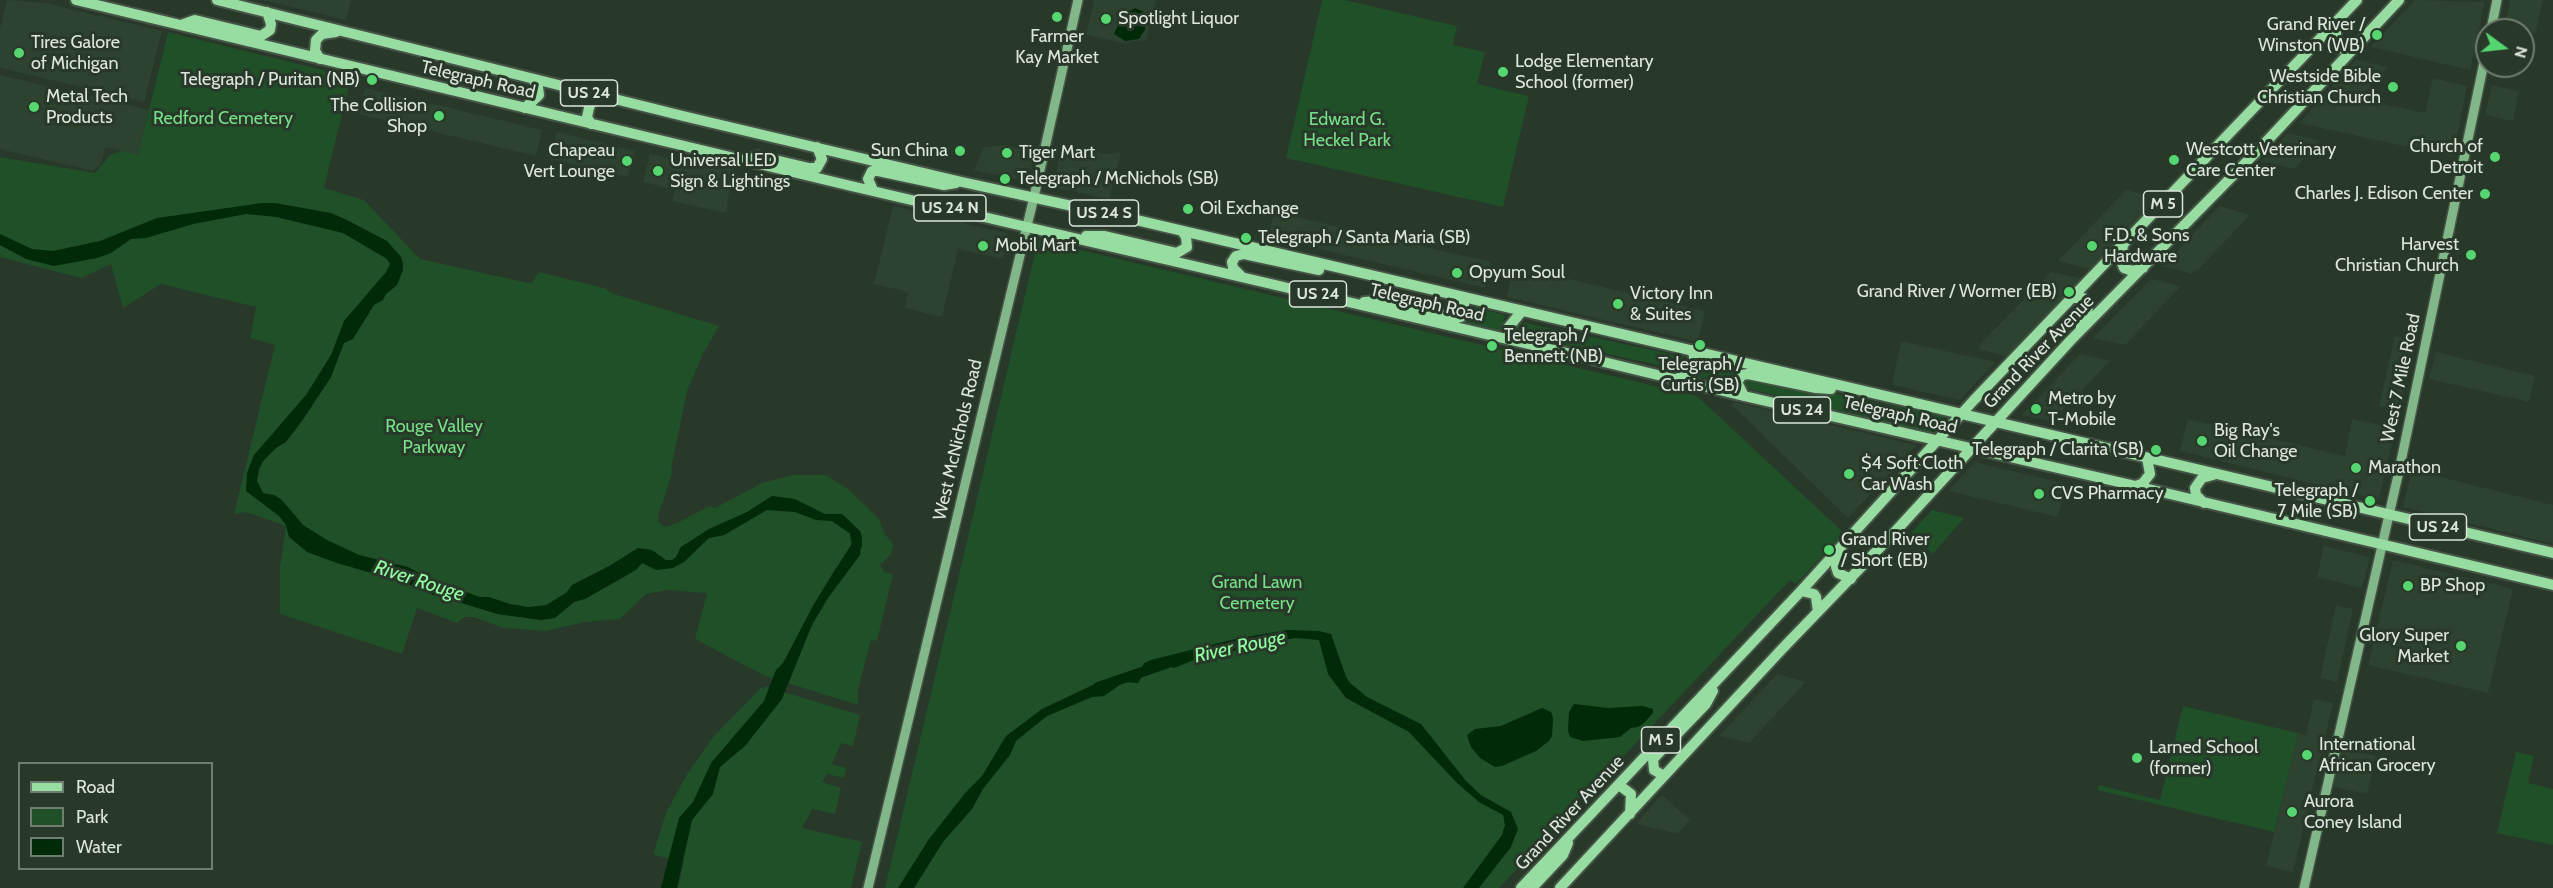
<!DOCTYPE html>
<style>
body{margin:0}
#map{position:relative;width:2553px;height:888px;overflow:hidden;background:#283829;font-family:Cabin,sans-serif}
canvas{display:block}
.legend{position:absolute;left:18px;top:762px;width:195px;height:108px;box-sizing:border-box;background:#283829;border:2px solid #707e71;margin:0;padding:8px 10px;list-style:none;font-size:18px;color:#dce6dc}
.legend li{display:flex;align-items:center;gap:12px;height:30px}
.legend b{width:30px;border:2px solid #707e71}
.north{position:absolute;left:2475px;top:18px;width:60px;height:60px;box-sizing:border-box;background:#283829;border:2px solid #707e71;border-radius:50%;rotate:105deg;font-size:16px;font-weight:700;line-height:24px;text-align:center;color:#dce6dc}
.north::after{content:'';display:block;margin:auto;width:21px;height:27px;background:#56d671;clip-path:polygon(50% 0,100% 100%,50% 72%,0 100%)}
</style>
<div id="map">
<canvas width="2553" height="888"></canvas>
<ul class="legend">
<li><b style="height:8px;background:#97dca0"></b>Road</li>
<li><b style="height:16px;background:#1f5028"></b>Park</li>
<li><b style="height:16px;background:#002a08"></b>Water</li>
</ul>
<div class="north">N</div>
</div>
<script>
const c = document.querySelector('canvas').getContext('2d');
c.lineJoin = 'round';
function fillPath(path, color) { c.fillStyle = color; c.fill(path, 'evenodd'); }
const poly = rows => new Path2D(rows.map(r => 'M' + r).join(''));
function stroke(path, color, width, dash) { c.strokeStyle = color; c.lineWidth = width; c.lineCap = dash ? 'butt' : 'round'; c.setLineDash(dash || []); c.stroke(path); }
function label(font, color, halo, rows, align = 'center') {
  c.font = font + ' Cabin,sans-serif'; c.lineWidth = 6; c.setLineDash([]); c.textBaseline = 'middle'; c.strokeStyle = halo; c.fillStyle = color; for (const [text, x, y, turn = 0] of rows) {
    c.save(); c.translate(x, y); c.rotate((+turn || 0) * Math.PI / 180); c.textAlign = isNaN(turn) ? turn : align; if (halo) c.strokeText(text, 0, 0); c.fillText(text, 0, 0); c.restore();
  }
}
fillPath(poly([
 [7,0,46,3,162,31,144,102,0,68,0,29],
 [263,0,351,0,346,20],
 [1094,0,1156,0,1146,40,1124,43,1086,35],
 [2415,0,2485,2,2470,70,2371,47],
 [2510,0,2545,0,2542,2,2536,33,2505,25],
 [2356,60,2388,67,2360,99,2425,113,2433,78,2467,86,2453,157,2299,123],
 [0,75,149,110,138,155,106,147,100,165,93,171,0,149],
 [2492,85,2519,91,2513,121,2485,115],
 [365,88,542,130,536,156,359,114],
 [557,132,635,151,628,177,550,159],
 [2288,133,2320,141,2294,169,2261,161],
 [1005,145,1028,151,1037,145,1028,182,974,170,984,147],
 [1062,145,1105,154,1121,152,1109,199,1053,187],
 [650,154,682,161,683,156,733,168,726,213,672,201,675,190,643,182],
 [2126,190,2166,200,2096,271,2058,261],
 [893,206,1009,234,1003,259,958,249,942,317,905,308,908,292,874,284],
 [2220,206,2250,215,2197,271,2194,270,2192,274,2163,266],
 [1274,212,1491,262,1485,288,1268,237],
 [1514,266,1705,311,1698,342,1507,297],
 [2051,272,2088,280,2013,358,1979,349,1980,344],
 [2151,279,2181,286,2125,345,2093,338],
 [2395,336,2414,341,2399,410,2379,406],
 [1901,341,1995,362,1960,400,1892,385],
 [2436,352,2535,376,2529,402,2429,379],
 [2080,354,2110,361,2052,421,2022,415],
 [1734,402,1812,421,1917,445,1848,518,1732,405],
 [2188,419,2345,456,2352,419,2395,428,2379,500,2180,451],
 [1975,462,2066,484,2058,517,1948,491],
 [2412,470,2553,505,2553,544,2403,507],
 [2324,546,2370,557,2362,588,2317,577],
 [2393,560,2513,589,2488,693,2368,665],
 [2336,605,2353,609,2337,682,2320,678],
 [1777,674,1806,682,1749,743,1719,736],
 [2314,699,2333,703,2293,872,2266,866,2298,733,2306,735],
 [2337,747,2376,756,2367,794,2328,786],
 [1662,795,1690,820,1678,834,1636,824]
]), '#2d4330');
fillPath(poly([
 [1322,0,1344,0,1457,26,1453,45,1485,52,1477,84,1529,96,1503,207,1286,158],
 [168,32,351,77,324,188,364,200,420,259,528,283,533,282,539,272,604,288,614,294,719,326,703,354,687,391,671,469,672,474,658,516,658,522,666,527,677,523,710,506,715,508,762,483,793,475,826,475,848,489,879,519,884,533,894,546,890,556,880,565,884,572,893,574,877,641,871,640,858,689,858,705,765,676,695,639,707,593,668,590,646,594,620,619,585,622,546,631,503,628,474,617,465,617,457,623,417,608,402,654,280,614,280,568,286,526,246,512,234,514,275,345,250,338,256,307,161,284,123,308,111,264,81,278,0,257,0,157,95,173,111,154,123,151,138,155],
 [1038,240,1697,396,1844,533,1796,584,1790,580,1499,888,885,888],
 [1470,306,1505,315,1501,331,1464,322],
 [1515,323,1526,323,1685,357,1689,365,1681,370,1516,334,1513,325],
 [1700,361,1737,369,1732,385,1695,376],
 [1754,376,1940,416,1944,417,1945,423,1937,432,1933,433,1745,388,1742,381],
 [1932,510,1964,518,1933,554,1911,533],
 [767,687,860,715,853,746,841,743,832,764,846,768,844,778,827,774,822,782,841,788,835,814,812,809,802,828,862,842,851,888,678,888,684,861,653,855,666,813,686,776,713,737,761,688],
 [2183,706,2298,733,2274,832,2097,790,2099,785,2160,800],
 [2516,752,2534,756,2528,783,2553,789,2553,845,2497,833]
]), '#1f5028');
fillPath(poly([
 [1135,8,1144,12,1145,30,1139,39,1125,41,1114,34,1119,23,1119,17],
 [262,203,275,203,331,213,345,219,387,241,401,257,403,263,403,270,397,285,386,294,383,300,374,305,353,339,344,343,331,377,302,421,286,442,276,448,264,460,259,469,257,481,263,493,274,495,282,500,303,525,327,540,359,555,408,567,430,579,480,597,489,597,510,604,528,607,546,605,566,593,572,585,611,565,638,548,652,550,666,560,672,560,676,557,681,547,709,529,747,512,772,496,795,499,825,514,842,514,860,531,862,537,860,555,828,598,812,625,782,699,745,746,720,767,713,794,692,820,677,888,661,888,679,818,693,802,711,763,764,701,776,670,783,663,814,604,836,568,850,563,855,557,857,551,855,537,832,521,816,520,795,512,767,510,724,535,709,538,684,562,673,568,656,570,642,563,636,570,585,599,574,602,555,618,541,620,497,614,452,600,450,596,433,595,403,582,337,563,307,552,289,537,286,525,279,516,246,491,247,473,254,455,306,395,331,355,344,321,386,272,390,264,387,259,343,233,276,217,246,214,193,224,146,238,131,239,111,253,97,258,54,266,26,259,0,245,0,234,32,249,53,251,100,241,157,218],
 [1287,630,1319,631,1331,634,1346,677,1350,683,1367,697,1421,724,1466,781,1481,795,1511,812,1518,829,1511,847,1479,888,1463,888,1502,835,1505,825,1503,815,1479,802,1456,782,1409,732,1346,698,1328,674,1319,640,1296,638,1258,644,1217,656,1199,658,1174,668,1161,663,1154,665,1148,667,1138,683,1124,682,1104,696,1092,697,1047,716,1016,741,1010,755,983,789,972,809,943,842,914,888,898,888,929,839,966,792,982,776,1006,736,1042,709,1097,683,1113,682,1122,676,1138,675,1144,663,1151,660,1235,639],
 [1574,704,1608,708,1642,706,1653,709,1653,713,1644,723,1638,727,1631,728,1620,737,1583,741,1570,737,1568,731,1569,712],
 [1542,708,1551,712,1553,718,1552,736,1549,741,1536,751,1502,766,1495,767,1480,758,1471,747,1467,735,1475,729,1501,726]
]), '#002a08');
stroke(poly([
 [838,575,857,545,855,534],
 [1098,687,1177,660]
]), '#002a08', 10);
const secondary = poly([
 [2491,30,2497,0],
 [868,888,1034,197,1078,0],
 [2304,888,2399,471,2487,48]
]);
const primary = poly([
 [76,0,847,185,1571,354,1744,396,2136,486,2553,585],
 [217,0,683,116,962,182,1132,219,2553,553],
 [2336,21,2336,42,2339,48,2351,51],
 [181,25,195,20,261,36,270,30,271,24,267,12],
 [320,59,315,51,316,40,322,34,336,32],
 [525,108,539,95,538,87,533,79],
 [591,124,587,117,589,108,592,100,601,96],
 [746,161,758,156,809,168,817,168,822,159,817,147],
 [873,190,868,179,872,171,878,171,944,185,956,183],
 [1086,236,1105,236,1177,253,1187,247,1186,237,1182,231],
 [2123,245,2121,260,2124,268,2132,271,2143,268],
 [1241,276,1233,268,1232,262,1236,256,1244,254,1319,270],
 [2072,298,2083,298,2089,305,2081,327],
 [1364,302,1378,301,1457,318,1461,317,1464,310,1464,298],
 [1512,340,1508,328,1522,311],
 [1677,379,1692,370,1695,365,1693,350],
 [1744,396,1737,382,1742,375,1748,374,1816,388,1831,389],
 [2136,486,2143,483,2150,474,2147,458],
 [2204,503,2196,495,2195,488,2202,478,2213,475],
 [1838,551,1836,567,1838,573,1851,579],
 [1801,591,1814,594,1816,597,1818,612],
 [1664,776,1654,770,1653,759,1706,704,1713,691],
 [1619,785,1631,794,1630,814],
 [1521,888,1801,591,1974,400,2357,0],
 [1532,888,1563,855,1568,843],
 [1560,888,1782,649,1892,535,2070,341,2265,143,2399,0]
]);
stroke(secondary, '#455446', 12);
stroke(primary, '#455446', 14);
stroke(secondary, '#82b789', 9);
stroke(primary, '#97dca0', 10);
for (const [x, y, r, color] of [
 [1057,17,6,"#56d671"],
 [1106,19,6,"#56d671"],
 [2377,35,6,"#56d671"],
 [19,53,6,"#56d671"],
 [1503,72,6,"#56d671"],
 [372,80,6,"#56d671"],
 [2393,87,6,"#56d671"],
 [34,107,6,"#56d671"],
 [439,116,6,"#56d671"],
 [960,151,6,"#56d671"],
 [1007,153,6,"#56d671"],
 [2495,157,6,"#56d671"],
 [2174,160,6,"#56d671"],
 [627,161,6,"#56d671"],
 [658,171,6,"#56d671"],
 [1005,179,6,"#56d671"],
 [2485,194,6,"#56d671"],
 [1188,209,6,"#56d671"],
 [1246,238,6,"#56d671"],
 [983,246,6,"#56d671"],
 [2092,246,6,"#56d671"],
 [2471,255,6,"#56d671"],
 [1457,273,6,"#56d671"],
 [2069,292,6,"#56d671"],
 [1618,304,6,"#56d671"],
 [1700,345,6,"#56d671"],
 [1492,346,6,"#56d671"],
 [2036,409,6,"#56d671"],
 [2202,441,6,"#56d671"],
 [2156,450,6,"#56d671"],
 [2356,468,6,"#56d671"],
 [1849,474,6,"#56d671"],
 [2039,494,6,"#56d671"],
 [2370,501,6,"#56d671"],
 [1829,550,6,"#56d671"],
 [2408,586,6,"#56d671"],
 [2461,646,6,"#56d671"],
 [2307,755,6,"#56d671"],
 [2137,758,6,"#56d671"],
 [2292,812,6,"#56d671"]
]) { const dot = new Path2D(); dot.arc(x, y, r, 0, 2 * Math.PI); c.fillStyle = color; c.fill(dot); stroke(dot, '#283829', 2); }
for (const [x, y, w] of [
 [589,93,57],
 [2163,204,39],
 [950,208,72],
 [1104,213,69],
 [1318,294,57],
 [1802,410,57],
 [2438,527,57],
 [1661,740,39]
]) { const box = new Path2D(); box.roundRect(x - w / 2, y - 13, w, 26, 4.5); c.fillStyle = '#283829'; c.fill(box); stroke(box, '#dce6dc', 1.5); }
label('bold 16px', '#dce6dc', null, [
 ["US 24",589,93],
 ["M 5",2163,204],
 ["US 24 N",950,208],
 ["US 24 S",1104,213],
 ["US 24",1318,294],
 ["US 24",1802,410],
 ["US 24",2438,527],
 ["M 5",1661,740]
]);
label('18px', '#dce6dc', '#283829', [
 ["Spotlight Liquor",1118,19],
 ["Grand River /",2365,25,"right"],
 ["Winston (WB)",2365,46,"right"],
 ["Farmer",1057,37,"center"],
 ["Kay Market",1057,58,"center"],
 ["Tires Galore",31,43],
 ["of Michigan",31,64],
 ["Lodge Elementary",1515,62],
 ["School (former)",1515,83],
 ["Westside Bible",2381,77,"right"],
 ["Christian Church",2381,98,"right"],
 ["Telegraph / Puritan (NB)",360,80,"right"],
 ["Metal Tech",46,97],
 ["Products",46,118],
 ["The Collision",427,106,"right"],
 ["Shop",427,127,"right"],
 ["Church of",2483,147,"right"],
 ["Detroit",2483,168,"right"],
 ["Westcott Veterinary",2186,150],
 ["Care Center",2186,171],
 ["Chapeau",615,151,"right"],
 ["Vert Lounge",615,172,"right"],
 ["Sun China",948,151,"right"],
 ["Tiger Mart",1019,153],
 ["Universal LED",670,161],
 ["Sign & Lightings",670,182],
 ["Telegraph / McNichols (SB)",1017,179],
 ["Charles J. Edison Center",2473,194,"right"],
 ["Oil Exchange",1200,209],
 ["F.D. & Sons",2104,236],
 ["Hardware",2104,257],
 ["Telegraph / Santa Maria (SB)",1258,238],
 ["Harvest",2459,245,"right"],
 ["Christian Church",2459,266,"right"],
 ["Mobil Mart",995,246],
 ["Opyum Soul",1469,273],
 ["Grand River / Wormer (EB)",2057,292,"right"],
 ["Victory Inn",1630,294],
 ["& Suites",1630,315],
 ["Telegraph /",1504,336],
 ["Bennett (NB)",1504,357],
 ["Telegraph /",1700,365,"center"],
 ["Curtis (SB)",1700,386,"center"],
 ["Metro by",2048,399],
 ["T-Mobile",2048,420],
 ["Big Ray's",2214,431],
 ["Oil Change",2214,452],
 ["Telegraph / Clarita (SB)",2144,450,"right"],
 ["$4 Soft Cloth",1861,464],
 ["Car Wash",1861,485],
 ["Marathon",2368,468],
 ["Telegraph /",2358,491,"right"],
 ["7 Mile (SB)",2358,512,"right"],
 ["CVS Pharmacy",2051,494],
 ["Grand River",1841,540],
 ["/ Short (EB)",1841,561],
 ["BP Shop",2420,586],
 ["Glory Super",2449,636,"right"],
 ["Market",2449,657,"right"],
 ["International",2319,745],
 ["African Grocery",2319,766],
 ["Larned School",2149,748],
 ["(former)",2149,769],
 ["Aurora",2304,802],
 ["Coney Island",2304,823]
], 'left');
label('18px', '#dce6dc', '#283829', [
 ["Telegraph Road",478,80,13],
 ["Telegraph Road",1427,303,13],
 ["Grand River Avenue",2039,352,-46],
 ["West 7 Mile Road",2401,378,-78],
 ["Telegraph Road",1900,415,13],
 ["West McNichols Road",958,440,-77],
 ["Grand River Avenue",1570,813,-47]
]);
label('18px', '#76e088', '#283829', [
 ["Redford Cemetery",223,119],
 ["Edward G.",1347,120],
 ["Heckel Park",1347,141],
 ["Rouge Valley",434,427],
 ["Parkway",434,448],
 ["Grand Lawn",1257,583],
 ["Cemetery",1257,604]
]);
label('italic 20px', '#92fca2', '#283829', [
 ["River Rouge",419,581,18],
 ["River Rouge",1240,647,-12]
]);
</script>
